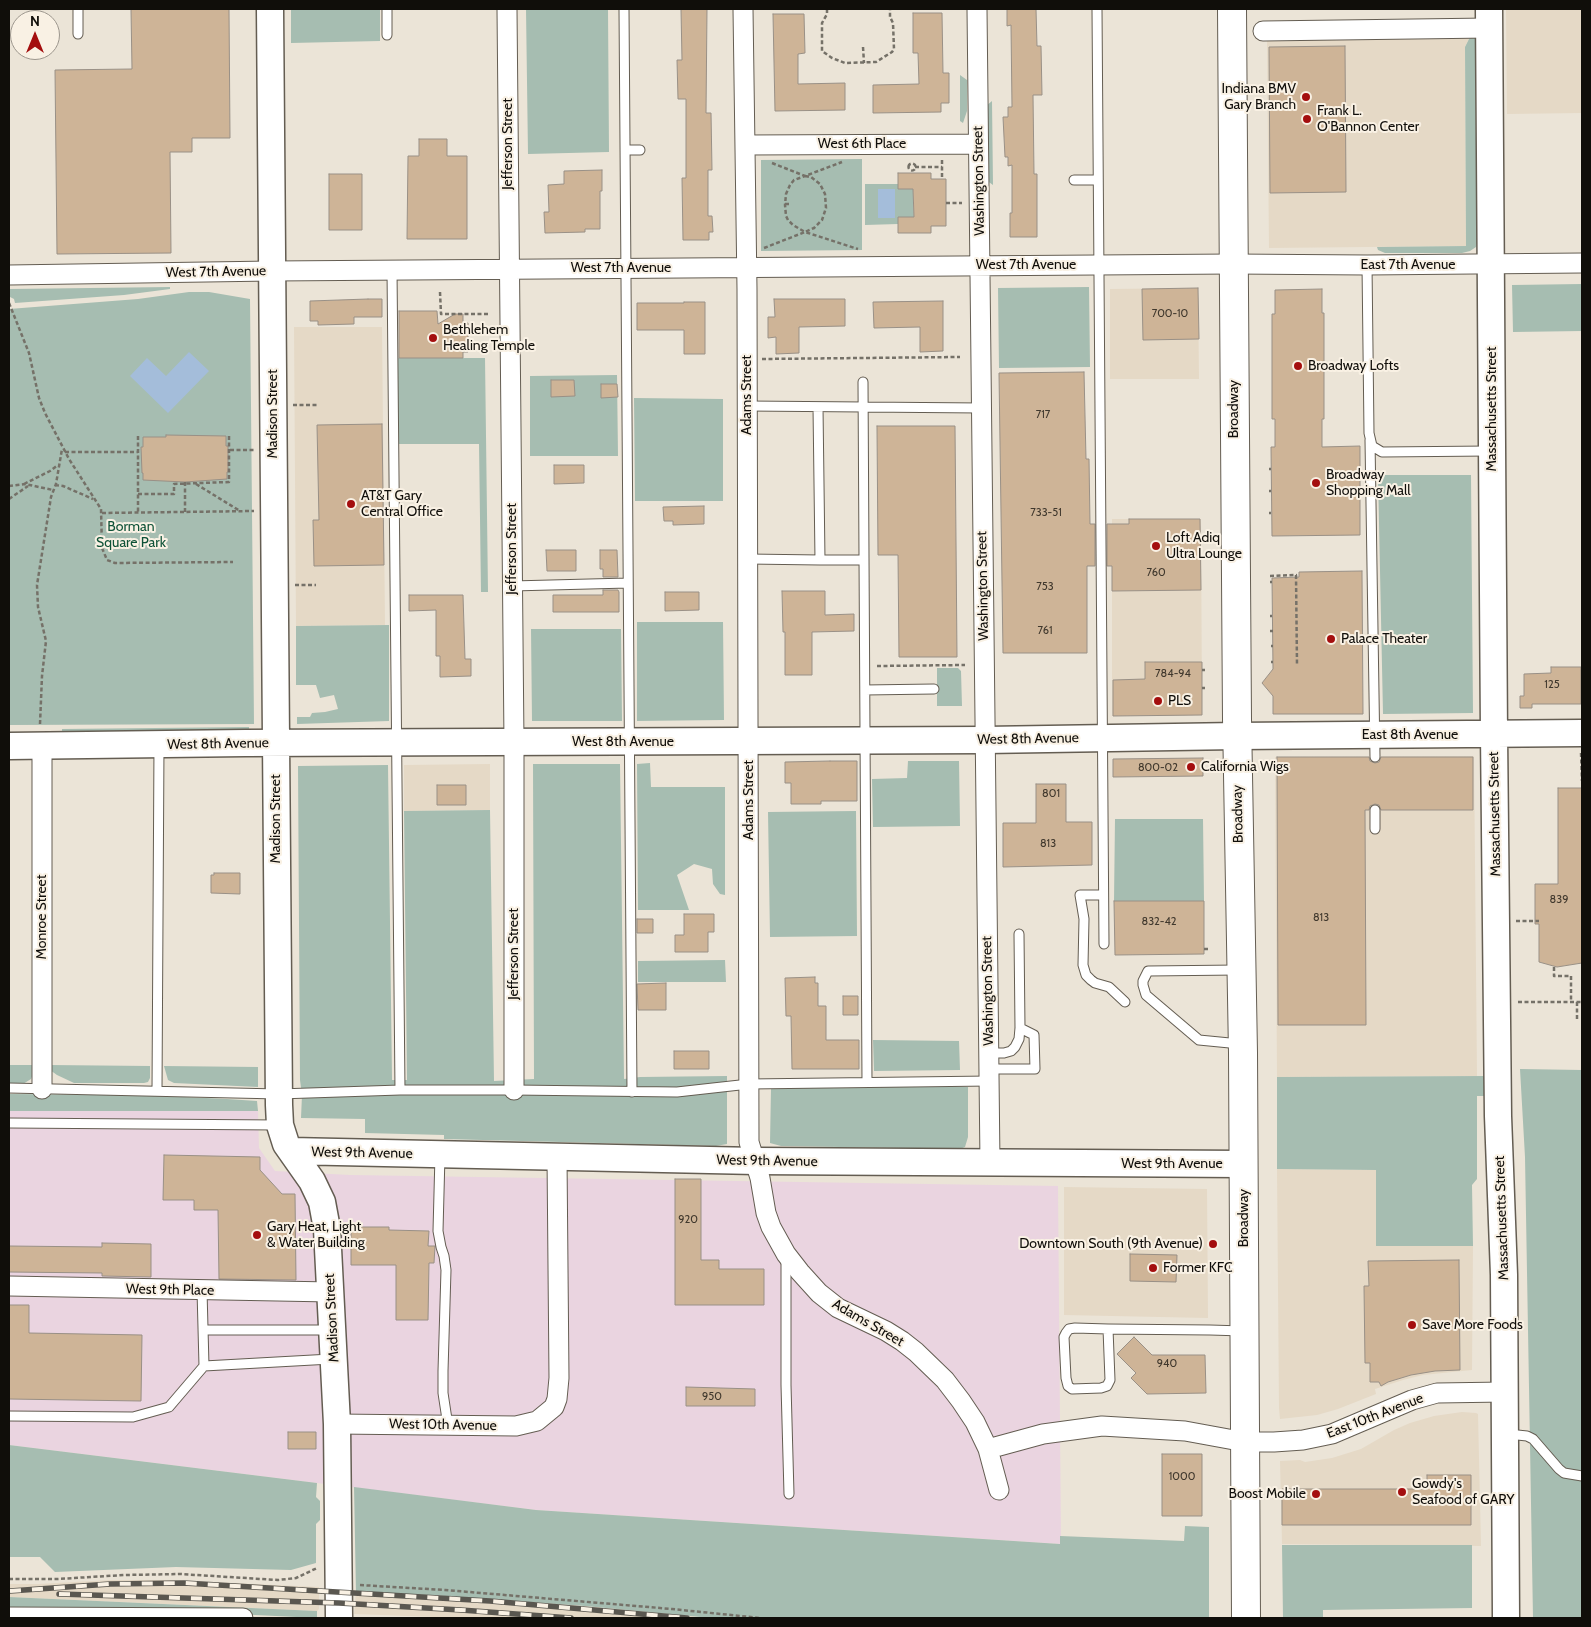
<!DOCTYPE html>
<style>
body{margin:0}
#map{position:relative;width:1591px;height:1627px;overflow:hidden;background:#ebe4d7;font-family:Cabin,sans-serif}
canvas{display:block}
.frame{position:absolute;inset:0;border:10px solid #100e0a;pointer-events:none}
.north{position:absolute;left:10px;top:10px;width:50px;height:50px;box-sizing:border-box;background:#f9f1e4;border:1px solid #9c968d;border-radius:50%;rotate:0deg;font-size:14px;font-weight:700;line-height:20px;text-align:center;color:#100e0a}
.north::after{content:'';display:block;margin:auto;width:18px;height:22px;background:#a40e0e;clip-path:polygon(50% 0,100% 100%,50% 72%,0 100%)}
</style>
<div id="map">
<canvas width="1591" height="1627"></canvas>
<div class="frame"></div>
<div class="north">N</div>
</div>
<script>
const c = document.querySelector('canvas').getContext('2d');
c.lineJoin = 'round';
function fillPath(path, color) { c.fillStyle = color; c.fill(path, 'evenodd'); }
const poly = rows => new Path2D(rows.map(r => 'M' + r).join(''));
function stroke(path, color, width, dash) { c.strokeStyle = color; c.lineWidth = width; c.lineCap = dash ? 'butt' : 'round'; c.setLineDash(dash || []); c.stroke(path); }
function label(font, color, halo, rows, align = 'center') {
  c.font = font + ' Cabin,sans-serif'; c.lineWidth = 4; c.setLineDash([]); c.textBaseline = 'middle'; c.strokeStyle = halo; c.fillStyle = color; for (const [text, x, y, turn = 0] of rows) {
    c.save(); c.translate(x, y); c.rotate((+turn || 0) * Math.PI / 180); c.textAlign = isNaN(turn) ? turn : align; if (halo) c.strokeText(text, 0, 0); c.fillText(text, 0, 0); c.restore();
  }
}
fillPath(poly([
 [1506,9,1582,9,1582,113,1507,114],
 [1470,37,1465,47,1466,246,1269,248,1267,39],
 [1198,288,1199,379,1110,379,1110,289],
 [294,327,382,327,385,625,296,626],
 [1112,519,1201,519,1202,715,1112,716],
 [1474,756,1477,1076,1277,1077,1275,757],
 [490,764,490,810,404,811,404,765],
 [1277,1169,1377,1170,1376,1246,1473,1246,1472,1370,1423,1375,1403,1380,1375,1389,1376,1394,1338,1409,1317,1415,1280,1419,1279,1408],
 [1064,1187,1207,1189,1208,1318,1064,1315],
 [1462,1412,1476,1413,1478,1414,1481,1546,1282,1544,1280,1461,1300,1460,1305,1462,1332,1458,1361,1449,1394,1430,1410,1423,1434,1416],
 [111,1580,164,1580,319,1587,319,1609,317,1611,9,1597,9,1584,39,1584],
 [356,1591,585,1606,711,1618,461,1618,354,1614]
]), '#e5d9c6');
fillPath(poly([
 [9,1111,258,1111,259,1148,275,1171,350,1175,1058,1186,1061,1544,536,1510,9,1445]
]), '#ead4e0');
fillPath(poly([
 [291,9,380,9,380,41,291,43],
 [526,9,608,9,609,152,528,154],
 [1470,37,1475,37,1477,243,1476,247,1470,251,1462,253,1385,253,1378,250,1377,247,1466,246,1465,47],
 [960,75,967,80,967,111,963,123,960,121],
 [992,101,993,185,986,180,986,106],
 [862,159,862,250,761,251,761,160],
 [865,184,898,184,898,189,913,189,914,217,898,217,898,224,865,225],
 [1582,284,1582,331,1513,332,1512,285],
 [170,287,170,289,124,295,15,303,14,299,10,297,10,289],
 [1089,287,1090,367,999,368,998,288],
 [189,292,209,292,250,299,254,724,9,725,9,309,138,299],
 [398,358,485,358,488,592,481,592,479,444,398,444],
 [617,375,618,456,530,456,530,376],
 [634,398,723,399,723,501,635,501],
 [1378,475,1471,475,1473,713,1383,714],
 [637,622,723,622,724,720,637,721],
 [389,625,389,721,297,724,297,717,310,717,312,713,325,712,338,709,334,695,320,698,316,685,296,685,296,626],
 [531,629,621,629,622,721,532,721],
 [937,668,958,668,961,671,962,706,937,706],
 [249,727,249,732,62,734,62,729],
 [908,761,959,761,960,826,873,827,872,779,907,778],
 [650,763,651,787,725,787,725,895,720,894,713,884,712,869,694,864,677,875,689,910,638,910,637,764],
 [533,764,620,764,624,1079,640,1077,727,1076,727,1144,716,1146,444,1139,444,1135,365,1133,365,1119,301,1118,302,1095,300,1080,298,766,388,765,392,1080,407,1080,404,811,490,810,494,1081,534,1079],
 [856,811,857,936,770,937,768,812],
 [1115,819,1203,819,1204,901,1114,901],
 [725,960,726,982,638,982,638,961],
 [873,1040,959,1041,960,1070,874,1071],
 [9,1065,37,1065,31,1079,23,1084,9,1084],
 [49,1065,150,1066,150,1078,148,1082,144,1083,74,1083,57,1075,50,1070],
 [164,1066,258,1067,258,1087,174,1083,168,1080],
 [1520,1069,1582,1070,1582,1618,1533,1618,1525,1157],
 [1484,1076,1484,1096,1477,1096,1477,1179,1472,1185,1473,1246,1376,1246,1376,1170,1277,1169,1277,1077],
 [952,1086,968,1087,968,1137,965,1147,960,1149,781,1146,770,1143,771,1088,777,1087],
 [9,1094,143,1095,227,1099,257,1101,258,1111,9,1111],
 [9,1445,317,1483,316,1497,320,1501,320,1520,316,1524,316,1563,291,1570,176,1567,55,1572,40,1557,9,1557],
 [354,1487,536,1510,1060,1544,1060,1536,1184,1541,1185,1526,1209,1527,1209,1618,711,1618,585,1606,431,1595,356,1594],
 [1282,1545,1472,1545,1472,1608,1323,1610,1323,1618,1283,1618],
 [9,1597,317,1611,317,1618,235,1614,9,1612]
]), '#a6bdb1');
fillPath(poly([
 [878,189,895,189,895,218,878,218],
 [189,352,209,371,168,413,130,376,147,358,166,376]
]), '#a4bdda');
const building = poly([
 [131,9,229,9,230,138,192,138,192,152,170,152,171,253,57,254,55,70,132,69,131,9],
 [681,9,707,9,706,113,711,113,712,170,708,170,708,216,712,216,713,232,709,232,709,240,683,240,682,178,686,178,686,99,678,99,677,60,682,60,681,9],
 [1007,9,1036,9,1037,46,1041,46,1042,95,1033,95,1034,174,1037,174,1037,237,1010,237,1010,213,1012,213,1012,165,1008,166,1008,157,1005,157,1003,117,1008,117,1008,107,1012,107,1011,25,1007,26,1007,9],
 [913,13,942,13,943,73,949,73,949,103,941,103,941,112,873,113,873,85,919,84,918,53,913,53,913,13],
 [773,14,804,14,805,53,798,54,798,84,845,83,845,110,775,111,773,14],
 [1345,46,1346,192,1270,193,1269,47,1345,46],
 [419,139,447,139,447,156,467,156,467,239,407,239,408,156,419,156,419,139],
 [602,170,602,191,600,191,600,229,585,229,585,232,545,233,544,212,549,212,548,185,564,184,564,171,602,170],
 [898,173,931,173,931,179,946,179,946,226,931,226,931,233,898,233,898,217,914,217,913,189,898,189,898,173],
 [329,174,362,174,362,230,329,230,329,174],
 [1198,288,1199,339,1143,340,1142,289,1198,288],
 [1322,289,1322,313,1324,313,1324,419,1322,419,1322,447,1360,446,1360,535,1272,536,1271,447,1275,447,1275,419,1272,419,1272,314,1275,314,1275,290,1322,289],
 [368,299,382,299,382,317,354,317,354,324,318,325,318,321,310,321,310,301,368,299],
 [774,299,845,299,845,326,799,327,799,353,776,354,776,337,768,338,768,317,775,317,774,299],
 [943,301,943,351,920,352,920,327,874,328,873,302,943,301],
 [684,302,705,302,705,354,684,354,684,330,637,330,637,303,684,303,684,302],
 [399,311,437,311,438,324,455,314,463,314,463,323,468,323,468,352,463,352,463,358,399,358,399,311],
 [1084,372,1086,459,1089,459,1090,524,1095,524,1095,566,1087,566,1087,653,1003,653,999,373,1084,372],
 [551,380,574,380,575,396,551,397,551,380],
 [601,384,617,384,618,397,601,398,601,384],
 [382,424,384,565,314,566,313,520,319,520,317,425,382,424],
 [877,426,955,426,957,657,899,657,898,555,878,555,877,426],
 [166,435,226,436,226,446,228,446,228,472,227,472,227,479,185,482,143,480,143,473,142,473,141,447,143,447,143,437,166,437,166,435],
 [554,465,584,465,584,483,554,484,554,465],
 [704,506,704,524,673,525,673,521,664,521,663,507,704,506],
 [1129,519,1200,519,1201,590,1112,591,1112,566,1107,566,1107,524,1129,524,1129,519],
 [546,550,576,550,576,571,547,571,546,550],
 [600,550,617,550,618,577,603,577,603,569,600,569,600,550],
 [1362,571,1363,714,1273,714,1273,696,1262,683,1273,669,1272,578,1299,577,1299,572,1362,571],
 [603,590,618,590,619,592,619,612,553,612,553,595,603,595,603,590],
 [782,591,825,591,825,615,854,614,854,631,812,632,812,675,785,675,785,632,783,632,782,591],
 [665,592,699,592,699,610,665,611,665,592],
 [409,595,463,595,465,659,471,659,471,676,440,677,440,656,436,656,436,610,409,611,409,595],
 [1145,662,1202,662,1202,715,1113,716,1113,680,1145,679,1145,662],
 [1551,667,1581,667,1581,704,1532,704,1532,708,1520,708,1520,696,1524,696,1524,674,1551,673,1551,667],
 [1277,757,1369,757,1370,761,1375,763,1379,762,1381,757,1473,757,1473,810,1381,810,1379,805,1375,804,1370,806,1369,810,1365,810,1366,1025,1278,1025,1277,757],
 [1203,758,1203,776,1113,777,1113,759,1203,758],
 [830,761,857,761,857,801,821,801,821,804,791,804,791,783,785,783,785,762,830,761],
 [1036,784,1066,784,1066,822,1092,822,1092,865,1003,867,1003,823,1036,823,1036,784],
 [437,785,466,785,466,805,437,805,437,785],
 [1558,788,1582,788,1582,963,1557,967,1539,962,1539,924,1535,924,1535,884,1558,884,1558,788],
 [214,873,240,873,240,894,211,893,211,875,214,875,214,873],
 [1114,901,1204,901,1204,954,1115,955,1114,901],
 [684,914,714,914,714,932,708,932,708,952,675,952,675,935,684,935,684,914],
 [637,919,653,919,653,933,637,933,637,919],
 [815,977,815,983,818,983,818,1006,826,1006,826,1040,859,1040,859,1069,792,1069,791,1016,786,1016,785,978,815,977],
 [666,983,666,1010,638,1010,637,984,666,983],
 [843,996,858,996,858,1015,843,1015,843,996],
 [674,1051,709,1051,709,1069,674,1069,674,1051],
 [164,1155,260,1157,260,1170,282,1194,295,1194,296,1280,219,1279,218,1210,194,1210,194,1200,163,1200,164,1155],
 [675,1179,701,1179,701,1260,719,1260,719,1269,764,1269,764,1305,675,1305,675,1179],
 [351,1227,389,1227,389,1230,429,1231,428,1246,435,1246,434,1263,429,1263,428,1320,396,1320,396,1265,351,1265,351,1227],
 [102,1243,151,1244,151,1277,102,1276,102,1273,9,1272,9,1246,102,1247,102,1243],
 [1130,1254,1177,1255,1176,1282,1130,1281,1130,1254],
 [1459,1260,1460,1370,1435,1371,1411,1375,1388,1382,1381,1386,1379,1382,1370,1382,1370,1363,1365,1363,1364,1286,1369,1286,1368,1261,1459,1260],
 [9,1305,29,1305,29,1333,142,1335,141,1401,9,1399,9,1305],
 [1134,1337,1152,1355,1205,1355,1206,1393,1147,1394,1131,1378,1136,1373,1117,1354,1134,1337],
 [686,1387,755,1389,755,1406,686,1406,686,1387],
 [288,1432,316,1432,316,1449,288,1449,288,1432],
 [1162,1454,1202,1454,1202,1516,1162,1516,1162,1454],
 [1427,1475,1471,1475,1471,1525,1282,1525,1282,1489,1427,1489,1427,1475]
]);
fillPath(building, '#ceb497');
stroke(building, '#999086', 1);
const lane = poly([
 [624,9,632,1092],
 [1097,9,1104,944],
 [78,34,78,9],
 [387,35,387,9],
 [625,150,640,150],
 [1074,180,1098,180],
 [1367,265,1369,433,1372,446,1382,452,1489,451],
 [392,270,400,1090],
 [863,382,867,1082],
 [747,406,981,408],
 [1370,440,1375,757],
 [748,559,820,560,818,407],
 [820,560,864,560],
 [512,586,628,583],
 [865,690,934,689],
 [1375,810,1375,829],
 [1103,895,1080,895,1084,919,1083,965,1086,975,1091,980,1095,983,1109,987,1125,1002],
 [1238,970,1148,971,1143,981,1143,985,1146,995,1199,1040,1240,1044],
 [989,1053,1004,1053,1011,1051,1015,1047,1019,1039,1020,1028,1019,934],
 [989,1069,1035,1069,1034,1035,1020,1028],
 [9,1088,279,1094,400,1090,514,1090,677,1092,749,1084,990,1081],
 [157,1090,159,745],
 [9,1123,278,1125],
 [440,1155,438,1231,441,1247,444,1256,446,1270,443,1371,443,1393,448,1426],
 [786,1257,786,1385,789,1494],
 [1108,1329,1110,1380,1107,1386,1101,1388,1072,1389,1068,1386,1066,1378,1064,1337,1066,1333,1069,1329,1075,1328,1108,1329,1210,1330,1243,1331],
 [203,1330,330,1330],
 [204,1366,331,1359],
 [9,1416,133,1417,169,1407,204,1366,202,1290],
 [1508,1434,1527,1436,1533,1439,1559,1469,1564,1473,1582,1476]
]);
const street = poly([
 [507,9,514,742,514,1090],
 [743,9,747,289,749,1142,760,1178,766,1213,771,1227,786,1254,800,1272,819,1293,838,1308,886,1331,902,1341,916,1352,945,1380,961,1401,975,1422,988,1449,999,1490],
 [977,9,990,1162],
 [1263,31,1489,28],
 [746,145,978,144],
 [9,275,272,271,1233,264,1367,265,1582,263],
 [42,1089,42,745],
 [9,1286,331,1292],
 [337,1424,516,1426,537,1421,554,1407,557,1399,559,1378,557,1157],
 [988,1449,1043,1434,1102,1426,1185,1431,1245,1442,1274,1442,1303,1440,1332,1434,1412,1400,1437,1393,1505,1392],
 [9,1617,243,1618]
]);
const secondary = poly([
 [270,9,279,1105,280,1125,286,1144,312,1181,322,1202,327,1229,337,1424,339,1618],
 [1489,9,1494,734,1498,1116,1504,1275,1506,1618],
 [9,746,245,743,985,740,1237,736,1582,733],
 [291,1151,756,1161,1243,1164]
]);
const primary = poly([
 [1232,9,1237,719,1243,1053,1246,1618]
]);
stroke(lane, '#645d52', 11);
stroke(street, '#645d52', 21);
stroke(secondary, '#645d52', 29);
stroke(primary, '#645d52', 30);
stroke(poly([
 [827,9,827,14,822,23,822,51,832,58,845,63,876,62,892,52,894,49,893,23,890,17,890,9],
 [863,47,864,63],
 [942,160,942,179],
 [772,163,805,176,842,162],
 '908.5 167a3.5 3.5 0 1 1 7 0a3.5 3.5 0 1 1-7 0Z',
 [915,167,942,167],
 [805,176,811,177,820,184,825,194,826,208,822,220,814,228,805,232,793,225,788,220,786,216,785,205,786,194,790,185,794,180,805,176],
 [946,203,962,203],
 [785,204,791,204],
 [764,248,805,232,858,249],
 [440,292,441,314,488,314],
 [9,303,29,353,39,398,45,413,69,459,101,509,102,548,107,560,115,563,233,562],
 [762,359,960,357],
 [293,405,317,405],
 [138,436,138,512],
 [230,450,254,450],
 [65,452,138,452],
 [1269,469,1271,469],
 [185,482,185,512],
 [24,484,50,471,58,465],
 [196,484,240,511],
 [55,485,63,486,93,499],
 [9,486,25,484,53,490],
 [1269,491,1271,491],
 [138,494,174,494,174,484,229,482,229,434],
 [9,499,28,486],
 [102,513,254,511],
 [1269,513,1271,513],
 [1201,537,1204,537],
 [1270,576,1296,575,1297,665],
 [1270,582,1272,582],
 [295,585,316,585],
 [1270,616,1272,616],
 [1270,631,1273,631],
 [1271,646,1273,646],
 [1271,662,1273,662],
 [877,666,965,665],
 [1202,670,1205,670],
 [1202,688,1205,688],
 [40,724,42,676,46,641,38,607,37,585,51,497,56,484,62,449],
 [1581,753,1582,781],
 [1516,921,1539,921],
 [1204,949,1209,949],
 [1554,967,1554,976,1571,976,1571,1001],
 [1518,1002,1582,1002],
 [1577,1002,1577,1021],
 [9,1579,57,1579,125,1575,180,1574,278,1580,296,1578,317,1568],
 [360,1585,445,1590,672,1609,760,1618]
]), '#757168', 2.5, [4, 2.5]);
stroke(lane, '#fff', 9);
stroke(street, '#fff', 19);
stroke(secondary, '#fff', 26);
stroke(primary, '#fff', 28);
const rail = poly([
 [10,1591,110,1584,184,1583,490,1601,687,1618],
 [59,1594,339,1603,461,1610,571,1618]
]);
stroke(rail, '#5a5750', 5.5);
stroke(rail, '#f9f1e4', 4, [11]);
for (const [x, y, r, color] of [
 [1306,97,5,"#a40e0e"],
 [1307,119,5,"#a40e0e"],
 [433,338,5,"#a40e0e"],
 [1298,366,5,"#a40e0e"],
 [1316,483,5,"#a40e0e"],
 [351,504,5,"#a40e0e"],
 [1156,546,5,"#a40e0e"],
 [1331,639,5,"#a40e0e"],
 [1158,701,5,"#a40e0e"],
 [1191,767,5,"#a40e0e"],
 [257,1235,5,"#a40e0e"],
 [1213,1244,5,"#a40e0e"],
 [1153,1268,5,"#a40e0e"],
 [1412,1325,5,"#a40e0e"],
 [1402,1492,5,"#a40e0e"],
 [1316,1494,5,"#a40e0e"]
]) { const dot = new Path2D(); dot.arc(x, y, r, 0, 2 * Math.PI); c.fillStyle = color; c.fill(dot); stroke(dot, '#f9f1e4', 2); }
label('11px', '#40382d', null, [
 ["700-10",1170,314],
 ["717",1043,415],
 ["733-51",1046,513],
 ["760",1156,573],
 ["753",1045,587],
 ["761",1045,631],
 ["784-94",1173,674],
 ["125",1552,685],
 ["800-02",1158,768],
 ["801",1051,794],
 ["813",1048,844],
 ["839",1559,900],
 ["813",1321,918],
 ["832-42",1159,922],
 ["920",688,1220],
 ["940",1167,1364],
 ["950",712,1397],
 ["1000",1182,1477]
]);
label('14px', '#100e0a', '#f9f1e4', [
 ["Indiana BMV",1296,89,"right"],
 ["Gary Branch",1296,105,"right"],
 ["Frank L.",1317,111],
 ["O'Bannon Center",1317,127],
 ["Bethlehem",443,330],
 ["Healing Temple",443,346],
 ["Broadway Lofts",1308,366],
 ["Broadway",1326,475],
 ["Shopping Mall",1326,491],
 ["AT&T Gary",361,496],
 ["Central Office",361,512],
 ["Loft Adiq",1166,538],
 ["Ultra Lounge",1166,554],
 ["Palace Theater",1341,639],
 ["PLS",1168,701],
 ["California Wigs",1201,767],
 ["Gary Heat, Light",267,1227],
 ["& Water Building",267,1243],
 ["Downtown South (9th Avenue)",1203,1244,"right"],
 ["Former KFC",1163,1268],
 ["Save More Foods",1422,1325],
 ["Gowdy's",1412,1484],
 ["Seafood of GARY",1412,1500],
 ["Boost Mobile",1306,1494,"right"]
], 'left');
label('14px', '#100e0a', '#f9f1e4', [
 ["Jefferson Street",508,144,-90],
 ["West 6th Place",862,144],
 ["Washington Street",979,181,-91],
 ["West 7th Avenue",1026,265],
 ["East 7th Avenue",1408,265],
 ["West 7th Avenue",621,268],
 ["West 7th Avenue",216,272,-1],
 ["Adams Street",747,395,-90],
 ["Broadway",1234,409,-90],
 ["Massachusetts Street",1492,409,-90],
 ["Madison Street",273,414,-90],
 ["Jefferson Street",512,549,-90],
 ["Washington Street",983,586,-91],
 ["East 8th Avenue",1410,735],
 ["West 8th Avenue",1028,739,-1],
 ["West 8th Avenue",623,742],
 ["West 8th Avenue",218,744,-1],
 ["Adams Street",749,800,-90],
 ["Broadway",1238,814,-91],
 ["Massachusetts Street",1495,814,-91],
 ["Madison Street",276,819,-90],
 ["Monroe Street",42,917,-90],
 ["Jefferson Street",514,954,-90],
 ["Washington Street",988,991,-91],
 ["West 9th Avenue",362,1153,1],
 ["West 9th Avenue",767,1161,1],
 ["West 9th Avenue",1172,1164],
 ["Broadway",1244,1218,-90],
 ["Massachusetts Street",1502,1218,-92],
 ["West 9th Place",170,1290,1],
 ["Madison Street",332,1318,-93],
 ["Adams Street",868,1323,30],
 ["East 10th Avenue",1375,1416,-21],
 ["West 10th Avenue",443,1425,1]
]);
label('14px', '#0e5237', '#f9f1e4', [
 ["Borman",131,527],
 ["Square Park",131,543]
]);
</script>
